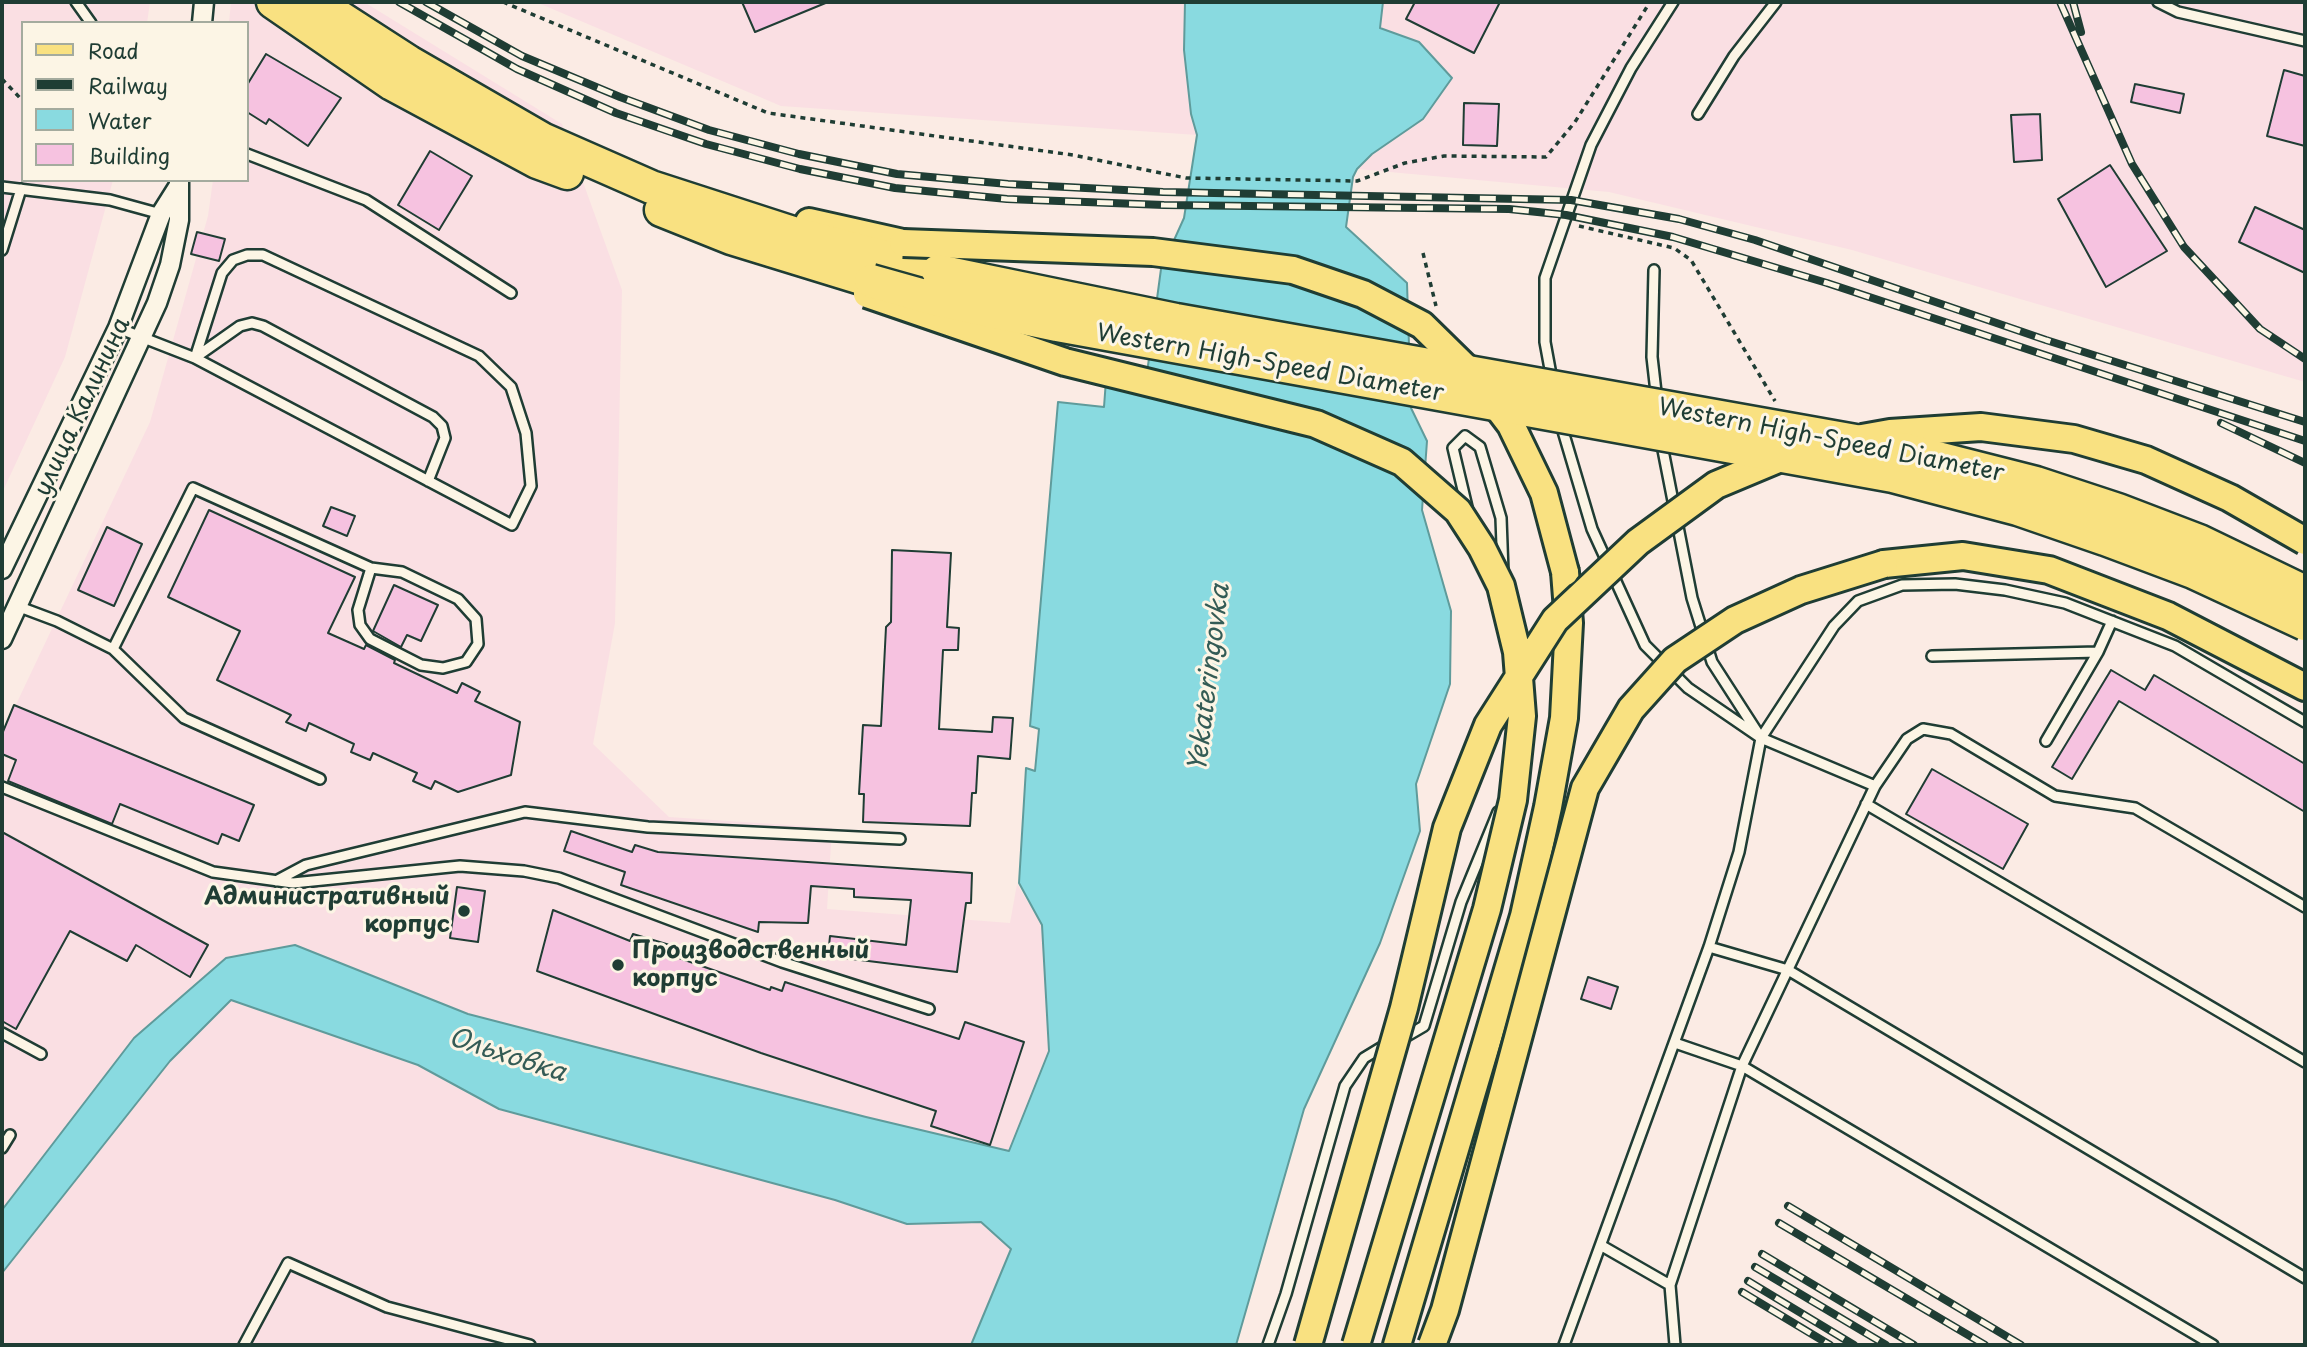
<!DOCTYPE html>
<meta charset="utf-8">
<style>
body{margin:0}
#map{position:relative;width:2307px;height:1347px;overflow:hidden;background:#fbebe4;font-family:"Playpen Sans",sans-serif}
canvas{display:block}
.frame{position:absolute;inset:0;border:4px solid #1f3d34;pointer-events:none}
.legend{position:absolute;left:21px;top:21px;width:228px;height:161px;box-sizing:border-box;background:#fcf5e5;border:2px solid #a4ab9e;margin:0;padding:9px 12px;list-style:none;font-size:21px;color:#1f3d34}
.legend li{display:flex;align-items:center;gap:14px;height:35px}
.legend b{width:35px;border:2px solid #a4ab9e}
</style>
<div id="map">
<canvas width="2307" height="1347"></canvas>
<div class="frame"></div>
<ul class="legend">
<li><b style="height:9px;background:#f9e181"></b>Road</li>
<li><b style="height:9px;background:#1f3d34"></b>Railway</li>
<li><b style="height:19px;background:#89dae0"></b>Water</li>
<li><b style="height:19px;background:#f6c2e0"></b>Building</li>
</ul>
</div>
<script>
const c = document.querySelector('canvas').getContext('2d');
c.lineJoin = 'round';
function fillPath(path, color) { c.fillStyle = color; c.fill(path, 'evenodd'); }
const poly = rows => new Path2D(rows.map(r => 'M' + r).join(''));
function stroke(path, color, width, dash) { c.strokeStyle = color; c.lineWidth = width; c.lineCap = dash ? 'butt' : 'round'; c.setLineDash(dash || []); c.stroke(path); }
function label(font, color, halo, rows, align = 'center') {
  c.font = font + ' "Playpen Sans",sans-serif'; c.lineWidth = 6; c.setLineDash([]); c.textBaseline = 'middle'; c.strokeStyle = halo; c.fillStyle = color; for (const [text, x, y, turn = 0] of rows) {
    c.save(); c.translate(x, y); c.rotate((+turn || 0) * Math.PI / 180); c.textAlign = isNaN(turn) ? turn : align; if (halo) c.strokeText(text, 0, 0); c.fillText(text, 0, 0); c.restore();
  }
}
fillPath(poly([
 [2,2,150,2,147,23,23,23,23,180,113,180,65,357,2,493],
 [231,2,364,2,562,124,622,290,615,623,593,744,669,817,832,828,827,909,1010,923,1017,884,1042,925,1049,1051,1009,1151,866,1117,468,1014,295,945,226,958,2,1210,2,734,150,422,208,216,213,180,247,180,247,23,229,23],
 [536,2,1185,2,1184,50,1191,114,1197,135,781,106],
 [1383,2,2305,2,2305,382,1852,250,1609,192,1357,169,1372,154,1423,119,1419,42,1380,28],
 [231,1000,418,1065,499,1110,835,1200,907,1224,981,1222,1011,1248,971,1345,2,1345,2,1273,170,1061]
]), '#fadfe3');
const water = poly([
 [1185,2,1383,2,1380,28,1419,42,1452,78,1423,119,1372,154,1357,169,1353,177,1346,227,1407,283,1411,408,1427,441,1422,510,1451,611,1450,684,1416,784,1420,831,1380,943,1304,1109,1236,1345,971,1345,1011,1249,981,1222,907,1224,835,1200,499,1109,418,1065,231,1000,170,1061,2,1273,2,1210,134,1038,226,958,295,945,468,1014,866,1117,1009,1151,1049,1051,1042,925,1019,883,1026,768,1035,771,1039,729,1030,726,1058,402,1104,407,1106,380,1147,373,1161,269,1184,218,1197,135,1191,114,1184,50,1185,2]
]);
fillPath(water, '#89dae0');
stroke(water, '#5f9b9b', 2);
const building = poly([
 [742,2,828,2,755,32,742,2],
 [1415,2,1500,2,1474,53,1406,19,1415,2],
 [266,54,341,98,308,146,269,119,266,124,247,112,247,85,266,54],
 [2284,70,2305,76,2305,146,2267,136,2284,70],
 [2135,84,2184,94,2180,113,2131,102,2135,84],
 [1464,103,1499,104,1497,146,1463,145,1464,103],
 [2040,114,2042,160,2014,162,2011,115,2040,114],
 [430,151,472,176,439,230,398,205,430,151],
 [2110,165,2167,251,2106,287,2058,199,2110,165],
 [2255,207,2305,230,2305,273,2239,242,2255,207],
 [197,232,225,239,219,261,191,254,197,232],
 [331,507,355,516,347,536,323,526,331,507],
 [209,510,355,577,328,633,364,649,366,645,395,660,394,663,457,693,462,683,480,692,475,701,520,722,511,775,458,792,435,781,431,789,413,781,417,773,373,753,370,760,351,752,354,744,309,723,306,731,286,722,291,715,217,680,240,631,168,597,209,510],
 [107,527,142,544,114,606,78,590,107,527],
 [892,550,951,553,947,627,959,628,958,650,943,650,939,729,992,732,993,717,1013,718,1010,759,978,756,976,793,972,793,970,826,863,822,864,794,859,794,863,725,881,726,886,627,891,622,892,550],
 [394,585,438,605,421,641,407,635,401,647,373,631,394,585],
 [2111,670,2145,690,2154,675,2305,764,2305,812,2119,701,2072,779,2052,767,2111,670],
 [14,705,254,805,239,841,222,834,218,844,120,804,112,824,8,781,16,760,2,754,2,734,14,705],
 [1932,769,2028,824,2003,869,1906,814,1932,769],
 [571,831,632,852,635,845,658,852,972,873,971,903,966,903,957,972,828,956,830,936,906,945,911,900,854,897,854,889,811,886,808,923,759,922,758,932,621,885,625,872,564,851,571,831],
 [2,832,208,945,190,977,136,945,127,961,70,931,16,1029,2,1021,2,832],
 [457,887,485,891,478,942,450,938,457,887],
 [553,910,630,941,633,934,683,949,679,958,770,990,771,987,782,991,785,982,959,1039,965,1022,1024,1042,990,1145,931,1126,936,1111,761,1053,537,971,553,910],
 [1588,977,1618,987,1611,1009,1581,999,1588,977]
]);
fillPath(building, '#f6c2e0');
stroke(building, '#1f3d34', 2);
const service = poly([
 [76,2,91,23],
 [2158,2,2178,12,2305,41],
 [1698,114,1734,56,1776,2],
 [247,154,366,200,511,293],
 [2,187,110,200,161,214],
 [2,250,21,189],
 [1654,270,1652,357,1657,401],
 [118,328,195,358,512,525,531,486,526,433,511,387,479,356,263,255,247,255,233,260,222,273,195,358],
 [196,357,240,326,252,323,263,326,433,417,442,426,445,438,428,481],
 [1552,380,1545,342,1545,278,1591,145,1631,68,1673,2],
 [1560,421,1592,529,1645,645,1688,688,1761,738,1875,786],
 [1661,440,1692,598,1712,662,1759,735],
 [1468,511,1453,448,1465,436,1480,447,1501,518,1503,572],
 [17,606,57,621,113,649,184,718,320,779],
 [113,649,193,488,371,568,402,572,458,599,476,619,478,644,466,662,443,668,421,665,370,639,360,625,358,610,371,568],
 [1932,656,2098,652,2112,621],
 [2046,741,2098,652],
 [2,787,213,872,293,883,460,866,524,871,559,878,782,962,929,1009],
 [1866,804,2305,1062],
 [276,881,306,865,525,812,648,827,900,839],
 [1709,947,1788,970,2305,1278],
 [2,1033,41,1054],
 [1400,1040,1424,1026,1461,902,1498,812],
 [1675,1043,1742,1066,2213,1345],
 [2,1148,10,1135],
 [1602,1246,1670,1285,1675,1345],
 [1670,1285,1742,1066,1875,786,1907,739,1923,729,1951,734,2055,796,2135,808,2305,907],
 [244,1345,288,1263,387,1307,530,1345],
 [1268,1345,1286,1294,1345,1086,1364,1058,1387,1044],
 [1564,1345,1709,947,1739,852,1761,738,1834,626,1858,601,1902,585,1955,584,2005,590,2065,603,2175,646,2305,722]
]);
const minor = poly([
 [202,23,204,2],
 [2,569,118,328,161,214,178,187],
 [2,639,157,303,170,265,179,220,179,180]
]);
const primary = poly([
 [809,222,903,243],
 [1884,564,1963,556,2049,570,2168,616,2305,687],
 [1397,1345,1524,916,1548,807,1564,718,1569,623,1565,572]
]);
const motorway = poly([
 [273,2,392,84,537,162,567,173],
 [316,2,409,62,544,140,651,187,793,233,938,271],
 [661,210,731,238,871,281]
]);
stroke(service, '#1f3d34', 14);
stroke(minor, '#1f3d34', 23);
stroke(primary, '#1f3d34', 32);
stroke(motorway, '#1f3d34', 37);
stroke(poly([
 [503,2,768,113,1073,155,1186,178,1357,181,1405,163,1444,156,1546,157,1575,122,1650,2],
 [2,79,23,101],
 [1579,226,1674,248,1691,260,1775,401],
 [1423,253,1436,306]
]), '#1f3d34', 3.5, [5, 5]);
stroke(service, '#fcf5e5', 9);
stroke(minor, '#fcf5e5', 18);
stroke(primary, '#f9e181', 26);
stroke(motorway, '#f9e181', 32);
const rail = poly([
 [399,2,517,69,616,113,706,144,800,169,895,188,1007,199,1164,205,1509,209,1566,215,1673,237,1827,283,2305,441],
 [426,2,522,56,620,97,709,130,799,154,897,174,1008,184,1163,192,1571,200,1679,219,1755,240,2046,340,2305,422],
 [2060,2,2132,164,2184,247,2260,329,2305,359],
 [2073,2,2081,32],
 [2221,423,2305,463],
 [1788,1206,2021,1345],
 [1779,1223,1985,1345],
 [1762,1254,1914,1345],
 [1755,1267,1886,1345],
 [1748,1281,1854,1345],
 [1742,1292,1830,1345]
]);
stroke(rail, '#1f3d34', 8);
stroke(rail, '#fcf5e5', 5, [16]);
const primaryBridge = poly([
 [903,243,1153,252,1293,270,1363,294,1422,325,1473,375,1511,425,1544,493,1565,572],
 [867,294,1065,362,1316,424,1402,462,1458,511,1482,548,1501,586,1517,652,1522,716,1513,800,1487,909,1356,1345],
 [1862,438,1890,433,1981,427,2074,439,2146,460,2230,498,2305,541],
 [1308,1345,1404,1008,1447,828,1488,725,1555,620,1638,542,1716,485,1790,454],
 [1432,1345,1445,1310,1585,788,1631,709,1675,660,1735,620,1801,590,1884,564]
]);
const motorwayBridge = poly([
 [938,271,1176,320,1906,450,2036,483,2118,510,2199,541,2305,592],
 [871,281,935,299,1057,325,1893,476,2018,509,2105,539,2193,572,2305,624]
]);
stroke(primaryBridge, '#1f3d34', 32, []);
stroke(motorwayBridge, '#1f3d34', 37, []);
stroke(primaryBridge, '#f9e181', 26);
stroke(motorwayBridge, '#f9e181', 32);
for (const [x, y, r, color] of [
 [464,911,7,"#1f3d34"],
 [618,965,7,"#1f3d34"]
]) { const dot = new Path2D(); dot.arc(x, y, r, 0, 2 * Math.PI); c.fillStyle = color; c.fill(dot); stroke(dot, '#fcf5e5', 2.5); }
label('24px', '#1f3d34', '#fcf5e5', [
 ["Western High-Speed Diameter",1270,364,10],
 ["улица Калинина",83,407,-65],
 ["Western High-Speed Diameter",1831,441,11]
]);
label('bold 24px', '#1f3d34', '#fcf5e5', [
 ["Административный",450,897],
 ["корпус",450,925],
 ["Производственный",632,951,"left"],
 ["корпус",632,979,"left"]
], 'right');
label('italic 26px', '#345c56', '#fcf5e5', [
 ["Yekateringovka",1210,678,-83],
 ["Ольховка",507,1056,18]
]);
</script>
